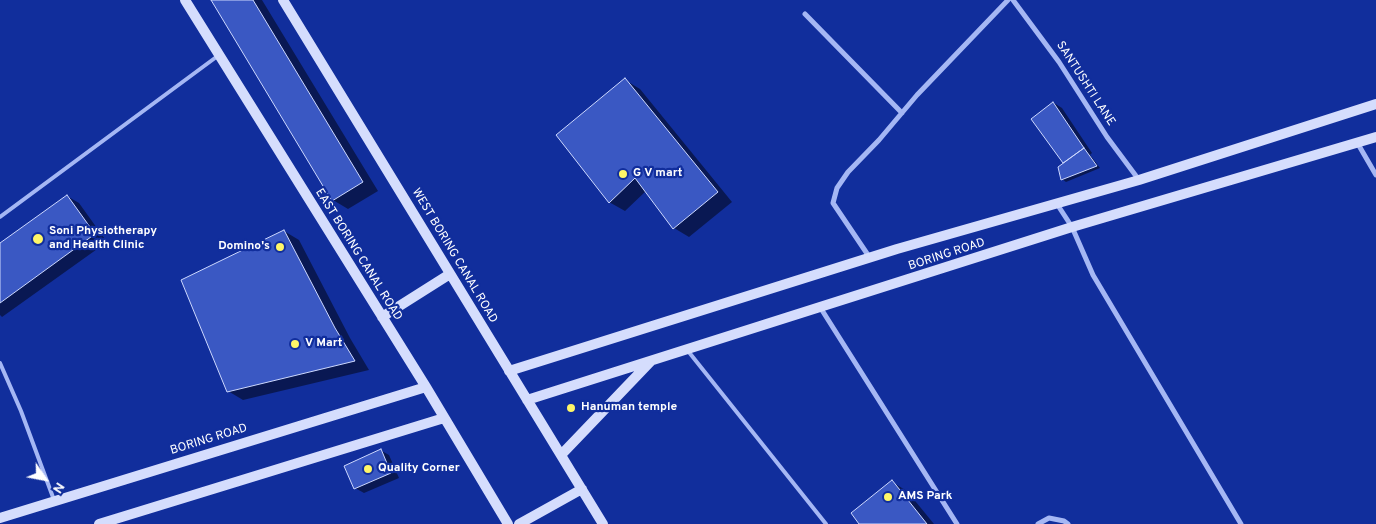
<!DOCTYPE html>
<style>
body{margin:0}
#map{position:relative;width:1376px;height:524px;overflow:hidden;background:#112e9c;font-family:Overpass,sans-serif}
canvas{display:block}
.north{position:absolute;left:20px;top:454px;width:50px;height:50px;-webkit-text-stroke:4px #112e9c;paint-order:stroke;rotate:123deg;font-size:14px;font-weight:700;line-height:20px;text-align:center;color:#fff}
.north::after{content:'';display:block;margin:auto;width:18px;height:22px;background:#fff;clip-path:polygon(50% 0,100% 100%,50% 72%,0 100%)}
</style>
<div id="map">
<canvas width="1376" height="524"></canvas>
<div class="north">N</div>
</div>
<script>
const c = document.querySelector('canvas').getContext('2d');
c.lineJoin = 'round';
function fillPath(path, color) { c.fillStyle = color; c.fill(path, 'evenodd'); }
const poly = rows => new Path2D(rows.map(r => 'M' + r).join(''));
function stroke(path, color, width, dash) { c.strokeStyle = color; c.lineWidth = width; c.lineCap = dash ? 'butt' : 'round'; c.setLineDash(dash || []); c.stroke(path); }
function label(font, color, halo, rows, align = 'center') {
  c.font = font + ' Overpass,sans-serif'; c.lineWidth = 4.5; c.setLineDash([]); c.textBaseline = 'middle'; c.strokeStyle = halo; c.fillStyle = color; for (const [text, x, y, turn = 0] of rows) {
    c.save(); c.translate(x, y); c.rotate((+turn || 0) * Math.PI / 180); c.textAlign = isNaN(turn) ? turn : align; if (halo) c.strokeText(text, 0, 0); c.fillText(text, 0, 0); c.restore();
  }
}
fillPath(poly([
 [212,0,262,0,378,191,348,209,333,200],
 [625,80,640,89,732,202,689,237,674,228,646,191,625,211,609,202],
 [1054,103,1062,108,1092,153,1090,155,1100,168,1066,182,1062,179,1064,163,1032,120],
 [67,196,79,203,107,242,2,317,0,315,0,244],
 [284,231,299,240,350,338,369,370,243,400,228,391],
 [380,450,389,455,399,478,364,493,355,488,345,466],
 [892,482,907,491,934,524,861,524]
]), '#0007');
const building = poly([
 [211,0,253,0,363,182,332,201,211,0],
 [625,78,718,192,673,229,635,178,609,203,556,135,625,78],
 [1053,102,1084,148,1063,163,1031,119,1053,102],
 [1084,148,1097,166,1061,180,1058,167,1084,148],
 [67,195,95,234,0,303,0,243,67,195],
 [284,230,335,328,355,361,227,392,181,280,284,230],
 [381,449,391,473,354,489,344,466,381,449],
 [892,480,927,524,859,524,851,513,892,480]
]);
fillPath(building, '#3a58c3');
stroke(building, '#cdd8fe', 1);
stroke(poly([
 [0,217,219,55],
 [688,351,826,524],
 [0,363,21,411,54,500]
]), '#a5b7f4', 4);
stroke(poly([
 [1013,0,1059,62,1107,137,1139,180],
 [805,14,902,113],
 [1358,144,1376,175],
 [1057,204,1072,227,1093,275,1241,524],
 [870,258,833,203,837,188,848,172,879,140,917,95,1008,0],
 [820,307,957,524],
 [1038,524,1049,518,1064,521,1068,524]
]), '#a5b7f4', 5);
stroke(poly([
 [185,0,426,387,508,524],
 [283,0,603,524],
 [382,317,450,274],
 [509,371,897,249,1139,180,1376,104],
 [527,400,1072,227,1376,137],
 [561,455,651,361],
 [0,518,426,387],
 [99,524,444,418],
 [519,524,582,489]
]), '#d5ddfd', 10);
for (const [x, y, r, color] of [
 [623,174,5,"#fff668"],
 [38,239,6,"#fff668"],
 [280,247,5,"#fff668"],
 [295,344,5,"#fff668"],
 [571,408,5,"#fff668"],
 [368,469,5,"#fff668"],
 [888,497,5,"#fff668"]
]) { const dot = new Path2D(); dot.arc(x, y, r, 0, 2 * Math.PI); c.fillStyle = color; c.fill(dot); stroke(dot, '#112e9c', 2); }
label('12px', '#fff', '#112e9c', [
 ["SANTUSHTI LANE",1085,84,57],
 ["EAST BORING CANAL ROAD",358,255,58],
 ["BORING ROAD",947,255,-18],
 ["WEST BORING CANAL ROAD",454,256,59],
 ["BORING ROAD",209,440,-17]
]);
label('bold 12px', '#fff', '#112e9c', [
 ["G V mart",633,174],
 ["Soni Physiotherapy",49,232],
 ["and Health Clinic",49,246],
 ["Domino's",270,247,"right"],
 ["V Mart",305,344],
 ["Hanuman temple",581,408],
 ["Quality Corner",378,469],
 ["AMS Park",898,497]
], 'left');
</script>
